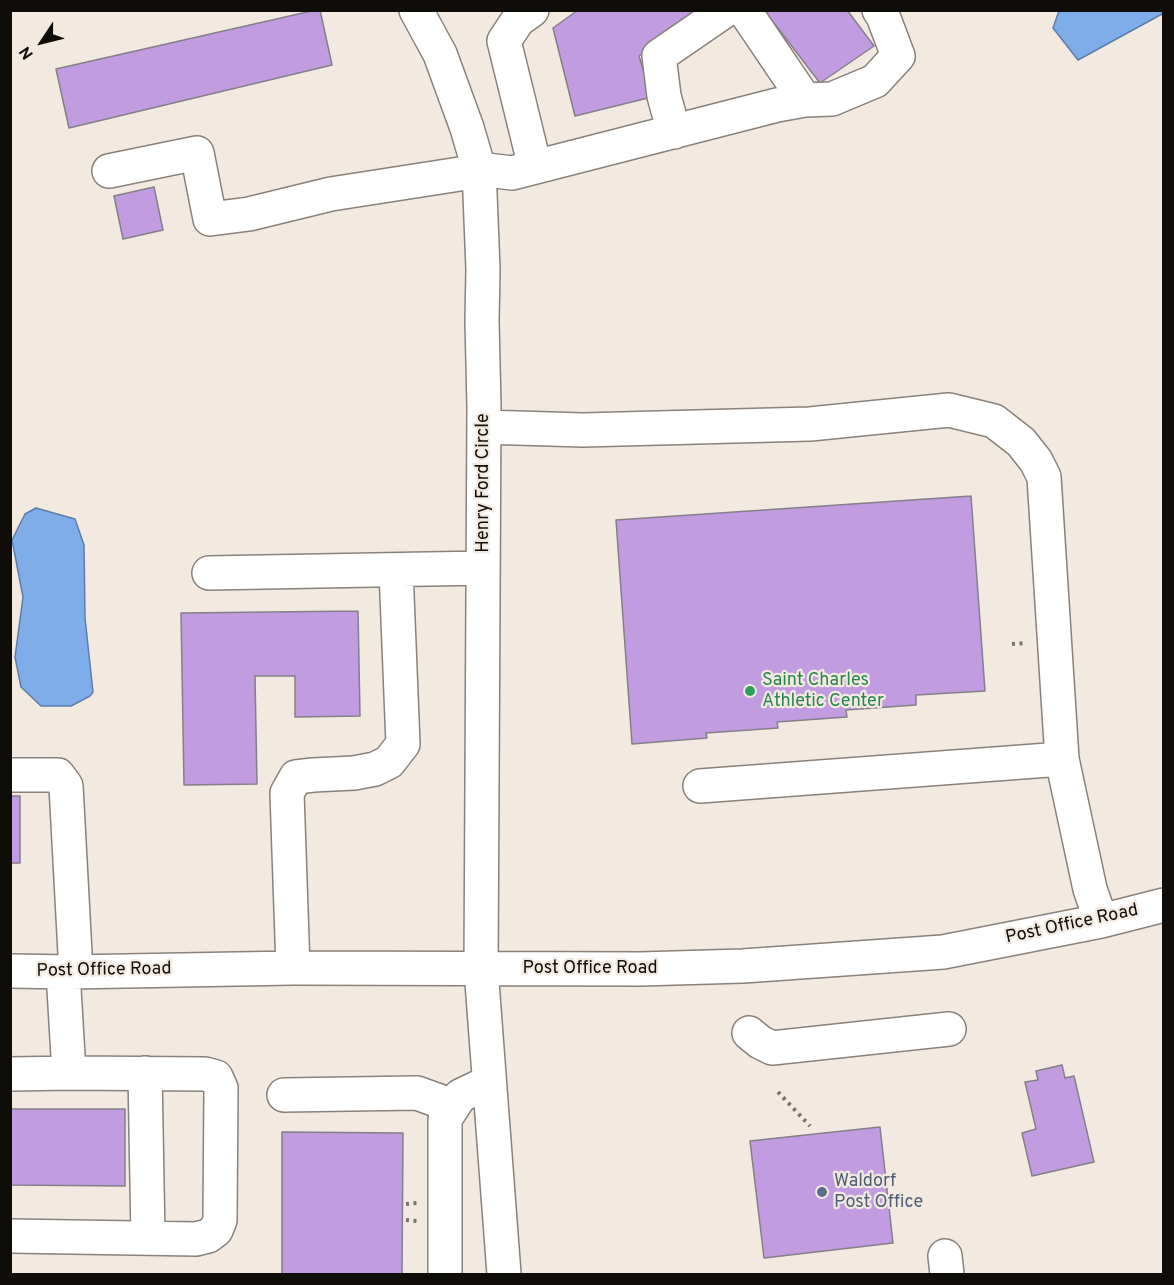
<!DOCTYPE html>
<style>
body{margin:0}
#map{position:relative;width:1174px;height:1285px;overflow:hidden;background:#f2e9e1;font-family:Overpass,sans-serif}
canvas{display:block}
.frame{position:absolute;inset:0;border:12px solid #0f0d0a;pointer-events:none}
.north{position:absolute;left:12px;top:12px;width:60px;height:60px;-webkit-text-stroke:4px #f2e9e1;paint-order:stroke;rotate:235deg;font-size:16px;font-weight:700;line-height:24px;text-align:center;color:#0f0d0a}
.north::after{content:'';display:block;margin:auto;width:21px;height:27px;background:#0f0d0a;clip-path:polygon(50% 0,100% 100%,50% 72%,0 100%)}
</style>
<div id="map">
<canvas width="1174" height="1285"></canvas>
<div class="frame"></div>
<div class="north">N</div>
</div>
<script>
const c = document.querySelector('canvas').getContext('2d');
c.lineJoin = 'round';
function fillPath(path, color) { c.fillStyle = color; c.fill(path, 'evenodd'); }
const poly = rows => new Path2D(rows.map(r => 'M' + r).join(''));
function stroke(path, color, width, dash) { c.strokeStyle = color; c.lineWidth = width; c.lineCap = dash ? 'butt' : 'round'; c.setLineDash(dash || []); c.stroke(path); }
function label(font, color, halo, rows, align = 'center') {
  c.font = font + ' Overpass,sans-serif'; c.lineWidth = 4.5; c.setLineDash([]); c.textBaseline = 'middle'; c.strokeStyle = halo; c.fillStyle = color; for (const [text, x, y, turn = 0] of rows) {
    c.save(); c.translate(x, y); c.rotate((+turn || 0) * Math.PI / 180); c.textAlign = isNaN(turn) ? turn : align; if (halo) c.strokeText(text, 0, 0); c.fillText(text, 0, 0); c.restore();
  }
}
const water = poly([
 [1059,11,1059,10,1163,11,1162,14,1078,60,1053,28,1059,11],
 [36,508,75,519,84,545,85,618,93,692,90,696,71,706,41,706,21,687,15,657,23,597,12,540,25,514,36,508]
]);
fillPath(water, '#7eadea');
stroke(water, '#5d7da7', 1.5);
const building = poly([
 [316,10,320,10,332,65,69,128,56,69,316,10],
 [578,10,707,10,639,56,652,97,575,116,553,28,578,10],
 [764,10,847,10,874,46,820,83,764,10],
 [154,187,163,230,123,239,114,196,154,187],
 [971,496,985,691,916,695,916,705,846,710,847,717,777,722,778,728,706,733,707,738,632,744,616,520,971,496],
 [358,611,360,716,295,717,295,676,255,676,257,784,184,785,181,613,358,611],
 [10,796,20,796,20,863,10,863,10,796],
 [1062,1065,1065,1078,1074,1076,1094,1162,1032,1176,1022,1133,1036,1129,1025,1082,1038,1080,1036,1071,1062,1065],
 [10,1109,125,1109,125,1186,10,1185,10,1109],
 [880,1127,893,1243,764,1258,750,1141,880,1127],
 [282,1132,403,1133,402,1274,282,1274,282,1132]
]);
fillPath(building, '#c19ce0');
stroke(building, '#847f88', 1.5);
const minor = poly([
 [416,10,440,54,467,128,479,169,483,269,482,321,484,407,481,969,504,1274],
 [532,10,518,20,504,41,535,167],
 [744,10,805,100],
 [674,132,664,96,659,56,726,10],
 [479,169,512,173,777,105,805,100,832,99,875,81,898,56,883,16,879,10],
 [109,171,197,153,210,219,249,214,331,194,479,171],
 [484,427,583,430,810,424,949,410,994,421,1021,442,1036,461,1044,477,1062,759,1090,889,1101,921],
 [209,573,483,568],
 [10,775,58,775,66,786,76,972],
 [700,786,1062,759],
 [293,968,287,793,296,777,313,775,354,773,375,769,389,762,403,744,396,570],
 [10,971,70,972,293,968,640,969,743,966,943,952,1101,921,1164,905],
 [749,1033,760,1042,772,1048,949,1029],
 [145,1073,148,1238],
 [10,1074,69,1073],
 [284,1095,417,1093,453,1106],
 [10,1236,196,1239,208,1236,216,1230,220,1220,221,1088,216,1077,205,1074,69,1073,63,972],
 [945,1256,947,1274],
 [445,1274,445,1119,460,1096,489,1082]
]);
stroke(minor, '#89817a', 36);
stroke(poly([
 [1012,644,1026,643],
 [778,1092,810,1126],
 [406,1204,417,1203],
 [406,1220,417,1221]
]), '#7a756f', 4, [3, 4.5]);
stroke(minor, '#fff', 33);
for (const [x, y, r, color] of [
 [750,691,6,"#2e9e5b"],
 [822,1192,6,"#5c6f8a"]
]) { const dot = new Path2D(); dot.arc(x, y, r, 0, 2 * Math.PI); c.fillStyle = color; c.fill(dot); stroke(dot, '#f2e9e1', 2); }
label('18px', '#0f0d0a', '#f2e9e1', [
 ["Henry Ford Circle",484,483,-90],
 ["Post Office Road",1072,925,-12],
 ["Post Office Road",590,969],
 ["Post Office Road",104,971,-1]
]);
label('18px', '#27864d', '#f2e9e1', [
 ["Saint Charles",762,681],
 ["Athletic Center",762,702]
], 'left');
label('18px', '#4e5e75', '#f2e9e1', [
 ["Waldorf",834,1182],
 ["Post Office",834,1203]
], 'left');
</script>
